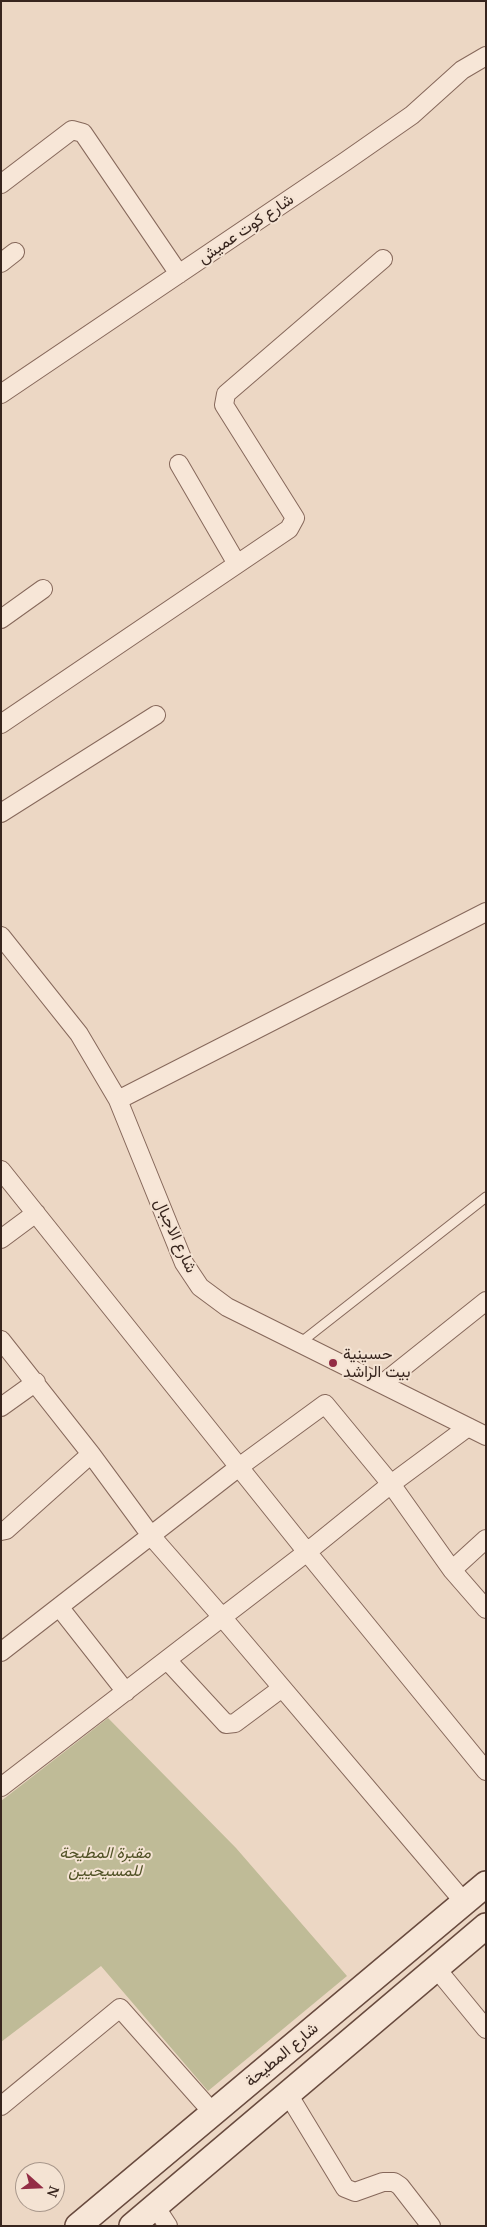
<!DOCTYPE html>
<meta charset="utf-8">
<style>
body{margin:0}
#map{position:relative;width:487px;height:2227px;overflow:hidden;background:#ecd7c4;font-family:"PT Serif",serif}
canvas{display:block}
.frame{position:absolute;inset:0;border:2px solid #37251e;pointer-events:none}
.north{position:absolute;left:15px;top:2162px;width:50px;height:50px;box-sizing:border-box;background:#f4e3d3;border:1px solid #a8978b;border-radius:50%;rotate:110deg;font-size:14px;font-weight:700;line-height:20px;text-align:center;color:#37251e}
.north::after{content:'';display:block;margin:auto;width:18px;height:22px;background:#932d45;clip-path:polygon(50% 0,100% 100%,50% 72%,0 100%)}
</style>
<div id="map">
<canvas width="487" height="2227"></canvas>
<div class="frame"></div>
<div class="north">N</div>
</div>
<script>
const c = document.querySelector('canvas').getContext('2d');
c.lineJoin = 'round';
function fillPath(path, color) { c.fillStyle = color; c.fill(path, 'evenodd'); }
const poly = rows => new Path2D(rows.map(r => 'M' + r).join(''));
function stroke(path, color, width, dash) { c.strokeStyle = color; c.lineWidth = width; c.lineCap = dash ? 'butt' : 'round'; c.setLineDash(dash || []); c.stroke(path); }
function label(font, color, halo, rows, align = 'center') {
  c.font = font + ' "PT Serif",Vazirmatn,serif'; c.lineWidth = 4; c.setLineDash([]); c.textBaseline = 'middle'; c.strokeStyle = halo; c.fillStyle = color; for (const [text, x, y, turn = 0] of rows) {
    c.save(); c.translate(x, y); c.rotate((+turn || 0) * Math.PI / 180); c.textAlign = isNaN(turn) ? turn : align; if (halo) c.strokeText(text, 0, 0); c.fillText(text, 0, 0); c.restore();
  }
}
fillPath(poly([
 [108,1718,236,1848,347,1976,208,2091,101,1966,1,2042,1,1801]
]), '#bfbb97');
const lane = poly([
 [300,1343,486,1197]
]);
const street = poly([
 [1,184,72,130,83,133,179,274],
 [1,263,15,252],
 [1,394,346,161,412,115,462,70,486,56],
 [179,464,237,564],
 [1,619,43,589],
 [1,724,289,529,295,518,224,405,226,394,383,259],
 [1,813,156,715],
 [1,936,79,1034,118,1100,184,1263,200,1287,227,1307,486,1436],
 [118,1100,486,912],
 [1,1170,307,1552,486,1771],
 [1,1239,36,1213],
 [1,1340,91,1454,152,1537,222,1617,464,1902],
 [382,1384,486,1301],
 [1,1407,36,1382],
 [1,1531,6,1530,91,1454],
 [452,1570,486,1539],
 [60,1608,126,1692],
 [1,1652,239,1467,325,1404,391,1484,452,1570,486,1609],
 [167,1660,226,1724,235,1723,282,1688],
 [1,1787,307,1552,391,1484,468,1427],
 [436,1968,486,2029],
 [288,2094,345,2188,355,2192,383,2182,394,2182,400,2186,431,2226],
 [1,2106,120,2008,213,2113],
 [155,2206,168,2226]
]);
const secondary = poly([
 [78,2226,486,1884],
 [132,2226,486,1926]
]);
stroke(lane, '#86685b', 11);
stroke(street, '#86685b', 20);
stroke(secondary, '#684a3e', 28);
stroke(lane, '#f7e6d7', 9);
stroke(street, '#f7e6d7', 18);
stroke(secondary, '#f7e6d7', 25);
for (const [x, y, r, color] of [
 [333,1363,5,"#932d45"]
]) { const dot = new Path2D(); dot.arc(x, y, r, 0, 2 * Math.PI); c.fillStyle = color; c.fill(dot); stroke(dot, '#f4e3d3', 2); }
label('16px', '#37251e', '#f4e3d3', [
 ["شارع كوت عميش",246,229,-34],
 ["شارع الاجبال",175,1236,65],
 ["شارع المطيحة",282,2055,-40]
]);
label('16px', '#37251e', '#f4e3d3', [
 ["حسينية",343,1354],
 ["بيت الراشد",343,1372]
], 'left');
label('italic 16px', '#515226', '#f4e3d3', [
 ["مقبرة المطيحة",105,1853],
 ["للمسيحيين",105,1871]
]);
</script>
